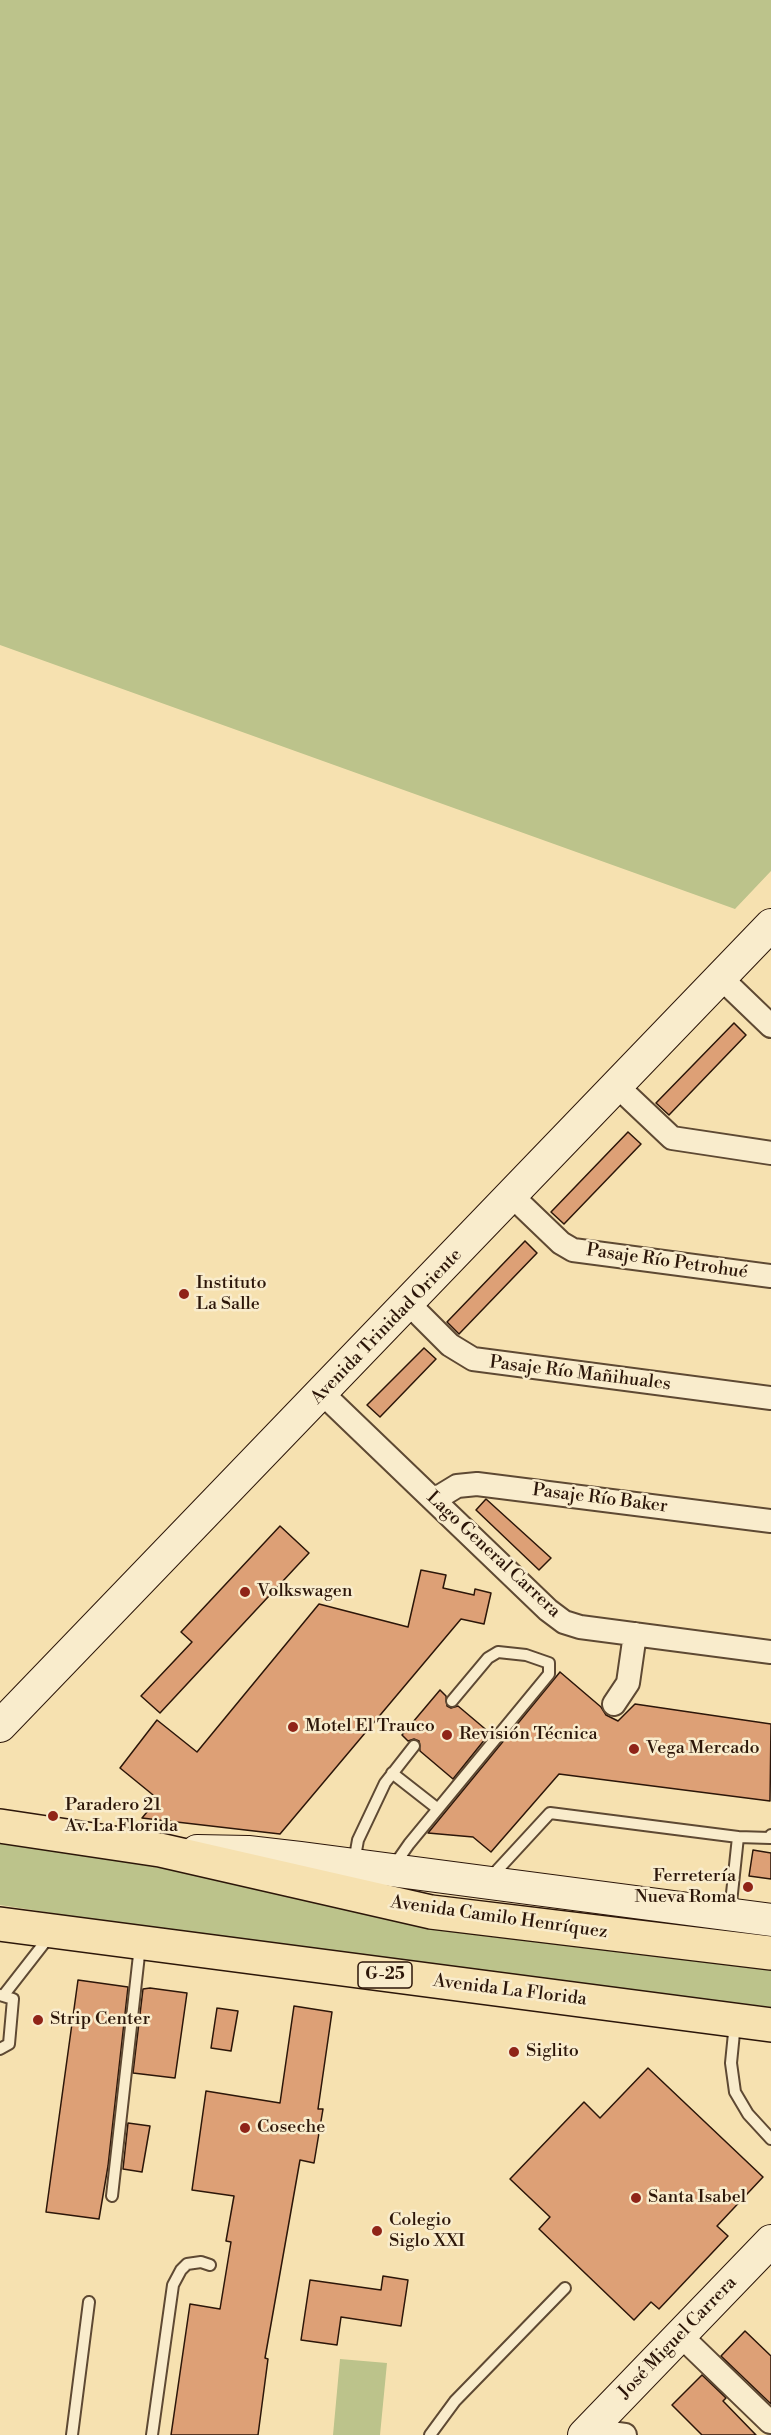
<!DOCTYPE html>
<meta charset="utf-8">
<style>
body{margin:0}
canvas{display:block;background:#f6e1b0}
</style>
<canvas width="771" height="2435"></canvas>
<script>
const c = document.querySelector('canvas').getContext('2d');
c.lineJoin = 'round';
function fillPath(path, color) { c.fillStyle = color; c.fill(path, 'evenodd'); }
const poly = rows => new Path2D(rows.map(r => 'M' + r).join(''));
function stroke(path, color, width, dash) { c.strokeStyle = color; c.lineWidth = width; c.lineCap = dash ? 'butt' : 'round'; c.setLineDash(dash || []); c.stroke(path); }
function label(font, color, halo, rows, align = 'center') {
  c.font = font + ' "Libre Bodoni",serif'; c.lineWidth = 5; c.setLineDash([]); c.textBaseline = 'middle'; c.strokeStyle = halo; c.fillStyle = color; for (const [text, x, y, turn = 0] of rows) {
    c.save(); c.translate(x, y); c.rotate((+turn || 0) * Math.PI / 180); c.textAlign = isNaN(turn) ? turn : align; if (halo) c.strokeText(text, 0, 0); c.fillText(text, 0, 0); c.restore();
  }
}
fillPath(poly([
 [0,0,771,0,771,871,735,909,0,645],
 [0,1842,247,1882,370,1915,771,1964,771,2007,199,1936,0,1905],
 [340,2359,387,2363,380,2435,333,2435]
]), '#bcc38b');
const building = poly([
 [734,1023,746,1035,669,1115,656,1103,734,1023],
 [628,1132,641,1144,564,1224,551,1212,628,1132],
 [525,1241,537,1253,459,1334,447,1322,525,1241],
 [424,1348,436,1359,380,1417,367,1405,424,1348],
 [486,1499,551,1558,539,1570,476,1510,486,1499],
 [280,1526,309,1553,160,1713,141,1696,192,1642,181,1632,280,1526],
 [421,1570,446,1575,443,1588,474,1595,475,1589,491,1593,484,1624,461,1619,280,1834,142,1818,158,1799,120,1768,157,1720,197,1752,319,1604,408,1627,421,1570],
 [560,1672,601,1707,606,1715,618,1721,635,1704,771,1724,770,1801,559,1774,491,1852,473,1837,428,1833,560,1672],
 [440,1690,446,1696,447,1706,451,1708,458,1706,490,1733,453,1779,420,1751,419,1741,414,1739,408,1741,402,1735,440,1690],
 [753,1850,771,1853,771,1879,749,1876,753,1850],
 [78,1980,128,1987,108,2166,99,2219,46,2212,78,1980],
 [150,1988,187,1993,175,2078,133,2073,143,1989,150,1988],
 [294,2006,332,2012,318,2109,323,2109,314,2163,300,2160,265,2358,268,2359,258,2435,171,2435,190,2304,220,2309,231,2242,226,2241,234,2196,192,2190,206,2091,280,2103,294,2006],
 [217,2008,238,2011,231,2051,211,2048,217,2008],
 [648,2068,763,2177,717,2226,728,2236,659,2309,651,2302,634,2320,539,2229,550,2217,510,2179,584,2102,600,2118,648,2068],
 [128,2123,150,2126,142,2172,123,2169,128,2123],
 [383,2276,408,2280,401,2326,341,2317,337,2345,301,2340,310,2280,381,2290,383,2276],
 [745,2331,771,2356,771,2404,721,2356,745,2331],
 [702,2375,726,2398,723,2401,756,2435,702,2435,672,2405,702,2375]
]);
fillPath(building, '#dda076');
stroke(building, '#2c1609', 1.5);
const lane = poly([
 [392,1773,438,1809],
 [738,1837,770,1838,771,1835],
 [354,1862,358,1840,385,1783,414,1746],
 [393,1867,409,1844,549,1674,549,1663,526,1655,498,1652,488,1658,452,1701],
 [491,1877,550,1813,738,1837,730,1912],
 [0,1995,13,1999,9,2044,0,2049],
 [3,1996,49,1937],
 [735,2023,731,2063,735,2092,748,2114,771,2139],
 [112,2196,140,1946],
 [72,2435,89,2302],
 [152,2435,173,2285,181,2270,187,2264,201,2262,210,2265],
 [430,2435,455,2401,565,2288]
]);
const street = poly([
 [721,978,771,1026],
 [617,1086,672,1138,771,1153],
 [512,1196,561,1243,573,1250,771,1276],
 [409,1304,450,1345,473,1359,771,1398],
 [322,1393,548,1610,564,1622,580,1627,771,1652],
 [434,1500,457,1486,477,1484,771,1521],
 [614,1704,628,1683,635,1634],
 [680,2335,770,2422],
 [589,2430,625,2435]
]);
const secondary = poly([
 [0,1726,771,925],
 [197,1851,248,1852,300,1858,771,1920],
 [584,2435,771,2241]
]);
const primary = poly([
 [0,1826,160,1850,431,1912,771,1953],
 [0,1924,771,2025]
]);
stroke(lane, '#5e4933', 14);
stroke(street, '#5e4933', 26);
stroke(secondary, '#2c1609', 34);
stroke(primary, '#2c1609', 36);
stroke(lane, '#f9eccc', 10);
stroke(street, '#f9eccc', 22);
stroke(secondary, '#f9eccc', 32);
stroke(primary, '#f6e1b0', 33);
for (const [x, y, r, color] of [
 [184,1294,6,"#8f2418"],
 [245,1592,6,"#8f2418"],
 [293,1727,6,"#8f2418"],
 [447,1735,6,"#8f2418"],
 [634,1749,6,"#8f2418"],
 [53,1816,6,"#8f2418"],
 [748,1887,6,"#8f2418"],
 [38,2020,6,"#8f2418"],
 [514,2052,6,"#8f2418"],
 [245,2128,6,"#8f2418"],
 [636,2198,6,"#8f2418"],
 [377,2231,6,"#8f2418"]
]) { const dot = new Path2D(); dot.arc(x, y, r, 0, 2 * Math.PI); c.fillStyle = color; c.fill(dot); stroke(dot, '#f9eccc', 2); }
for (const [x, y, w] of [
 [385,1975,54]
]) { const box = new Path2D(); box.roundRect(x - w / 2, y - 13, w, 26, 4.5); c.fillStyle = '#f9eccc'; c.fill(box); stroke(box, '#2c1609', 1.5); }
label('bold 16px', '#2c1609', null, [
 ["G-25",385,1975]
]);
label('18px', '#2c1609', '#f9eccc', [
 ["Pasaje Río Petrohué",667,1262,8],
 ["Avenida Trinidad Oriente",387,1327,-46],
 ["Pasaje Río Mañihuales",580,1374,7],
 ["Pasaje Río Baker",600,1499,7],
 ["Lago General Carrera",493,1555,43],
 ["Avenida Camilo Henríquez",499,1918,8],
 ["Avenida La Florida",510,1991,7],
 ["José Miguel Carrera",678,2338,-46]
]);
label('18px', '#2c1609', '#f9eccc', [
 ["Instituto",196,1284],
 ["La Salle",196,1305],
 ["Volkswagen",257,1592],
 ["Motel El Trauco",305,1727],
 ["Revisión Técnica",459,1735],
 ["Vega Mercado",646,1749],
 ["Paradero 21",65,1806],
 ["Av. La Florida",65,1827],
 ["Ferretería",736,1877,"right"],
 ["Nueva Roma",736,1898,"right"],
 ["Strip Center",50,2020],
 ["Siglito",526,2052],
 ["Coseche",257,2128],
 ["Santa Isabel",648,2198],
 ["Colegio",389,2221],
 ["Siglo XXI",389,2242]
], 'left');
</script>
